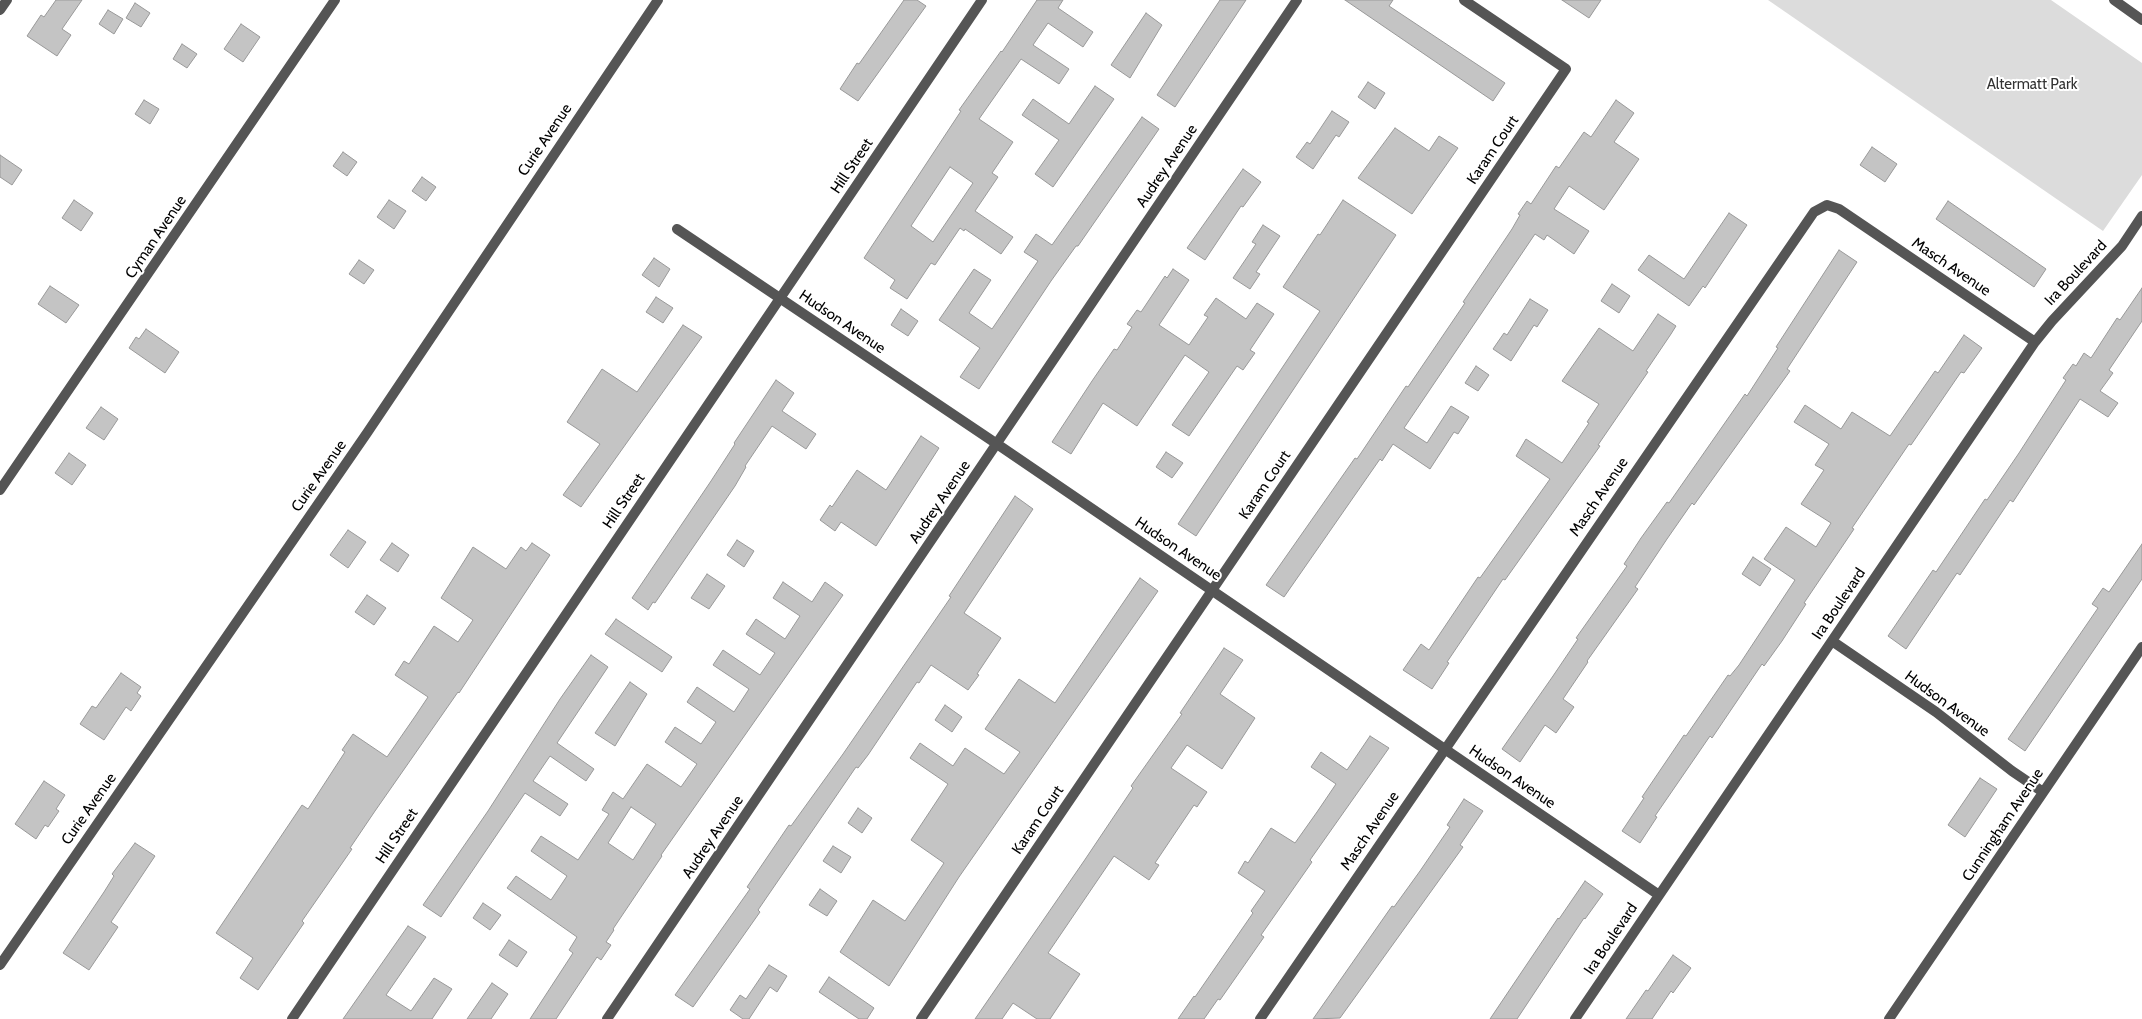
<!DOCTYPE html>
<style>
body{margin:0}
canvas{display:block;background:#fff}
</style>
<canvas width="2142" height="1019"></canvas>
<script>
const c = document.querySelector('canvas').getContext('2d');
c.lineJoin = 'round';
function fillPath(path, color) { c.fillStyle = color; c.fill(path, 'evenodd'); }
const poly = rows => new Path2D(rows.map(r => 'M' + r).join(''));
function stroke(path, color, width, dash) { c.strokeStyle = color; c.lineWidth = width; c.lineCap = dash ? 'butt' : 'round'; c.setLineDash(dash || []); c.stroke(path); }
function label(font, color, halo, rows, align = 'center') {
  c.font = font + ' Cabin,sans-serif'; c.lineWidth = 4; c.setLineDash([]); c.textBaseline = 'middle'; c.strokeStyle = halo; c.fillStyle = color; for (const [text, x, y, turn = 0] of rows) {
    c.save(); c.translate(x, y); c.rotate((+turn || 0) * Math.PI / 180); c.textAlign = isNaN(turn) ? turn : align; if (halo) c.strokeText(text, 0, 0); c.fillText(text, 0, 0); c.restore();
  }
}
fillPath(poly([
 [1768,0,2051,0,2142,63,2142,175,2103,231]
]), '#dcdcdc');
const building = poly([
 [56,0,82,0,62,29,71,35,57,56,27,36,41,15,44,17,56,0],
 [904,0,917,0,926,6,858,101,840,89,857,63,859,64,904,0],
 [1037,0,1063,0,1058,8,1093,32,1083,47,1048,23,1033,45,1069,69,1059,84,1021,59,979,119,1013,142,992,173,998,177,975,211,1013,237,1001,254,965,229,964,231,960,228,935,265,931,263,907,299,890,288,895,280,864,258,961,111,959,110,1001,51,1002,52,1037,0],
 [950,167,973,183,933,242,911,226,950,167],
 [1220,0,1246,0,1175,107,1157,95,1220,0],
 [1345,0,1393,0,1389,6,1505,83,1493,101,1345,0],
 [1562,0,1601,0,1589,18,1562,0],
 [135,3,150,13,141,27,126,18,135,3],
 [108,10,123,19,114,34,99,24,108,10],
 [1146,13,1162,25,1130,78,1111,65,1146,13],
 [241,24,260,37,243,62,224,49,241,24],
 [182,44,197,54,187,68,173,59,182,44],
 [1368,82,1385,93,1375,109,1358,97,1368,82],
 [1095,86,1114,99,1053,187,1035,174,1059,140,1022,115,1033,99,1069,124,1095,86],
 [144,100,159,109,150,124,135,114,144,100],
 [1616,100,1634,113,1614,142,1639,159,1604,210,1569,186,1554,209,1589,231,1574,254,1547,235,1544,240,1535,234,1404,428,1427,443,1451,406,1469,417,1458,434,1454,432,1430,469,1393,444,1382,461,1380,459,1284,597,1266,585,1355,458,1357,459,1406,386,1408,387,1465,303,1463,302,1512,229,1520,215,1518,214,1527,201,1531,204,1556,166,1559,168,1584,132,1591,137,1616,100],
 [1332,111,1349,122,1339,137,1336,135,1313,169,1296,157,1307,142,1310,144,1332,111],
 [1142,117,1159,129,1078,246,1076,246,1051,281,979,389,960,377,980,348,939,320,974,269,991,280,969,313,992,329,1038,261,1024,252,1036,234,1052,245,1142,117],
 [1395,128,1429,151,1439,136,1458,148,1412,214,1358,178,1395,128],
 [1872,147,1897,164,1885,182,1860,165,1872,147],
 [343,152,357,162,347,176,333,166,343,152],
 [0,155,22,170,12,185,0,177,0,155],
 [1243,169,1261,182,1243,207,1241,206,1205,260,1187,248,1243,169],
 [422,177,436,187,426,201,412,191,422,177],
 [74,200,93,213,81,231,62,218,74,200],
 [389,200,406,211,394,229,377,217,389,200],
 [1343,200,1396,235,1196,536,1178,524,1320,311,1283,287,1318,234,1320,235,1343,200],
 [1948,201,2046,269,2034,287,1936,219,1948,201],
 [1729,213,1747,225,1705,288,1703,286,1689,306,1638,270,1649,255,1684,279,1729,213],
 [1263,225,1280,236,1256,272,1260,274,1250,289,1233,278,1256,244,1252,242,1263,225],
 [1839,250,1857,262,1787,369,1790,371,1694,505,1692,503,1667,539,1635,587,1638,589,1587,661,1588,662,1563,699,1574,707,1556,733,1545,725,1520,762,1502,749,1553,676,1578,639,1576,638,1627,566,1624,564,1641,538,1667,502,1669,503,1745,394,1747,396,1778,348,1776,347,1839,250],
 [654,258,670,269,659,287,642,275,654,258],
 [359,260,374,270,364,284,349,274,359,260],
 [1173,269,1189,280,1159,325,1189,345,1208,317,1204,315,1216,298,1246,319,1257,303,1274,314,1250,350,1255,353,1243,370,1237,366,1189,436,1172,425,1209,372,1185,355,1137,426,1103,403,1071,454,1052,442,1092,381,1114,349,1117,350,1132,327,1127,324,1137,310,1141,312,1165,276,1167,278,1173,269],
 [1612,284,1630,296,1619,313,1601,301,1612,284],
 [50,286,79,305,66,323,38,304,50,286],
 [2142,288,2142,321,2109,370,2113,373,2100,391,2118,403,2108,417,2080,399,2013,502,2010,500,1960,575,1957,573,1906,649,1888,636,1933,570,1936,572,1985,499,1987,500,2019,453,2066,380,2063,378,2073,364,2076,366,2084,353,2091,358,2117,318,2120,320,2142,288],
 [656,297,673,308,663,323,646,312,656,297],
 [1530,299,1548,310,1537,327,1534,325,1511,361,1493,349,1504,333,1507,335,1530,299],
 [901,309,918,321,908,336,891,325,901,309],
 [1658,314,1676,326,1671,334,1646,371,1648,372,1598,445,1600,446,1505,580,1503,579,1447,662,1449,663,1432,689,1403,670,1421,644,1429,650,1478,577,1480,578,1550,479,1516,456,1526,439,1562,463,1589,423,1587,422,1599,404,1562,381,1599,328,1633,351,1658,314],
 [683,325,702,337,581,507,563,495,600,444,567,422,602,369,637,392,683,325],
 [146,329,179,352,165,373,129,348,136,337,139,339,146,329],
 [1964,335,1982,348,1964,373,1961,372,1911,445,1909,444,1852,528,1854,529,1804,603,1806,604,1782,641,1764,666,1762,664,1712,738,1710,736,1655,816,1657,817,1640,843,1622,831,1644,798,1642,797,1684,735,1686,736,1728,675,1730,676,1739,665,1795,580,1764,559,1786,527,1816,547,1831,523,1801,504,1824,470,1815,465,1829,444,1794,422,1805,405,1841,429,1852,412,1890,436,1935,371,1938,373,1964,335],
 [1476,366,1489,375,1478,391,1465,383,1476,366],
 [776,380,794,393,782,411,816,434,806,449,772,426,745,466,746,467,735,486,655,603,653,602,648,610,632,598,711,481,735,444,734,443,776,380],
 [101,407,118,419,104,440,86,428,101,407],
 [921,436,939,448,876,546,841,522,835,531,820,520,830,505,832,507,857,470,886,490,921,436],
 [1166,452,1183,463,1172,478,1156,467,1166,452],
 [69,453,86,465,72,485,55,473,69,453],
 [1015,496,1033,509,964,613,1001,638,977,674,979,675,968,690,931,665,919,683,917,682,868,755,858,768,856,767,758,910,760,912,693,1007,675,995,750,889,747,887,789,825,791,826,843,754,951,597,949,596,1015,496],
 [348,530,366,542,348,568,330,555,348,530],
 [737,540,754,551,744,567,727,555,737,540],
 [392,543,409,555,398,572,380,560,392,543],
 [532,543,550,555,459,693,458,692,375,811,350,848,352,849,302,921,304,923,258,990,240,978,253,958,216,933,302,805,308,809,345,752,342,750,353,734,387,757,416,715,428,697,395,675,404,661,409,664,434,626,458,642,473,620,441,598,473,547,506,569,521,547,526,551,532,543],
 [2142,544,2142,579,2025,751,2008,739,2098,608,2092,604,2103,588,2109,592,2142,544],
 [1753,557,1771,569,1760,586,1742,574,1753,557],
 [707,574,725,586,709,609,691,598,707,574],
 [1140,578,1158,591,959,877,889,986,840,952,873,900,905,921,944,863,911,840,948,784,910,758,920,743,953,766,965,748,1004,774,1020,752,985,729,1019,679,1055,703,1140,578],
 [783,582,812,602,825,582,843,595,661,855,662,856,613,929,614,930,606,942,611,945,601,960,597,957,556,1019,530,1019,573,953,569,950,577,937,507,888,516,876,551,900,567,876,531,851,541,836,578,860,609,814,602,810,613,792,623,799,647,764,681,787,697,764,665,742,675,727,701,744,716,722,687,702,697,687,734,712,749,689,713,665,723,650,760,675,775,653,746,634,756,619,785,639,800,616,773,598,783,582],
 [631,807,656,824,633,860,608,843,631,807],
 [367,595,386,608,374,625,355,612,367,595],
 [616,619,672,657,662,672,605,634,616,619],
 [1224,648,1243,660,1220,694,1255,718,1222,769,1187,745,1171,768,1207,792,1197,807,1194,805,1155,863,1159,865,1149,880,1114,856,1048,953,1080,974,1050,1019,1037,1019,1013,1003,1002,1019,975,1019,1084,861,1133,788,1131,786,1182,714,1180,713,1224,648],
 [591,655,608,667,557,743,594,769,586,781,550,756,533,781,568,804,560,816,525,793,441,917,423,905,488,811,560,699,591,655],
 [121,673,141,687,137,693,141,696,131,711,126,707,104,740,80,724,92,706,96,708,121,673],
 [630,682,647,694,615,746,595,733,630,682],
 [945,705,962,717,952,732,935,720,945,705],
 [1370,736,1389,748,1310,860,1312,862,1261,935,1264,937,1220,1000,1218,999,1204,1019,1178,1019,1194,996,1195,997,1253,913,1251,911,1265,891,1238,873,1245,861,1248,863,1271,828,1295,843,1317,812,1336,784,1311,767,1321,752,1347,770,1370,736],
 [1980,778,1997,789,1965,837,1948,825,1980,778],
 [44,781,65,795,56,809,59,811,48,827,45,825,36,839,15,824,44,781],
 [1464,799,1483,811,1460,845,1463,847,1445,872,1340,1018,1313,1019,1392,906,1394,907,1420,871,1450,827,1447,825,1464,799],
 [858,808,872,818,862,833,848,823,858,808],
 [135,843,155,856,111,922,118,927,89,970,63,953,104,892,114,876,112,874,135,843],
 [833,846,851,857,841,873,823,861,833,846],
 [1585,881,1603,894,1585,919,1584,918,1517,1019,1490,1019,1558,918,1559,919,1585,881],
 [820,889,837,901,827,916,809,905,820,889],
 [483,903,501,915,490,930,473,918,483,903],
 [408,926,426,937,386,995,411,1011,434,978,452,989,432,1019,343,1019,408,926],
 [509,940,527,952,517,967,499,955,509,940],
 [1673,955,1691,968,1673,993,1671,991,1652,1019,1626,1019,1646,990,1648,991,1673,955],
 [769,965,787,976,777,992,770,987,749,1019,743,1019,730,1010,740,995,746,999,769,965],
 [829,977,874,1008,867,1019,859,1019,819,992,829,977],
 [492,983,508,994,491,1019,467,1019,492,983]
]);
fillPath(building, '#c4c4c4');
stroke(building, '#999', 1);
stroke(poly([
 [0,10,7,0],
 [677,229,997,444,1659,895],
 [0,490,335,0],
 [1832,641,1936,712,2012,771,2043,792],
 [0,965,367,433,658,0],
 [292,1019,982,0],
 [607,1019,1297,0],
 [921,1019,1566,69,1464,0],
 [1260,1019,1814,212,1827,205,1839,209,2035,342],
 [1575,1019,2035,342,2052,321,2122,246,2142,216],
 [1889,1019,2142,647]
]), '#555', 10);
stroke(poly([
 [2114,0,2142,20]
]), '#555', 10);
label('15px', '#333', '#fff', [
 ["Altermatt Park",2032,85]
]);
label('15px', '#000', '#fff', [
 ["Curie Avenue",545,140,-56],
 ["Karam Court",1493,150,-56],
 ["Hill Street",852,166,-56],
 ["Audrey Avenue",1167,166,-56],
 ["Cyman Avenue",156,237,-56],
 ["Masch Avenue",1951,267,34],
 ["Ira Boulevard",2076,273,-47],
 ["Hudson Avenue",842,322,34],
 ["Curie Avenue",319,476,-55],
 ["Karam Court",1265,485,-56],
 ["Masch Avenue",1599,497,-56],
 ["Hill Street",624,501,-56],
 ["Audrey Avenue",940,502,-56],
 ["Hudson Avenue",1178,549,34],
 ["Ira Boulevard",1839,604,-56],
 ["Hudson Avenue",1947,704,36],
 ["Hudson Avenue",1512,777,34],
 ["Curie Avenue",89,809,-55],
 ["Karam Court",1038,820,-56],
 ["Cunningham Avenue",2003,825,-56],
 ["Masch Avenue",1370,831,-56],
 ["Hill Street",397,836,-56],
 ["Audrey Avenue",713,837,-56],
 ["Ira Boulevard",1611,939,-56]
]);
</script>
